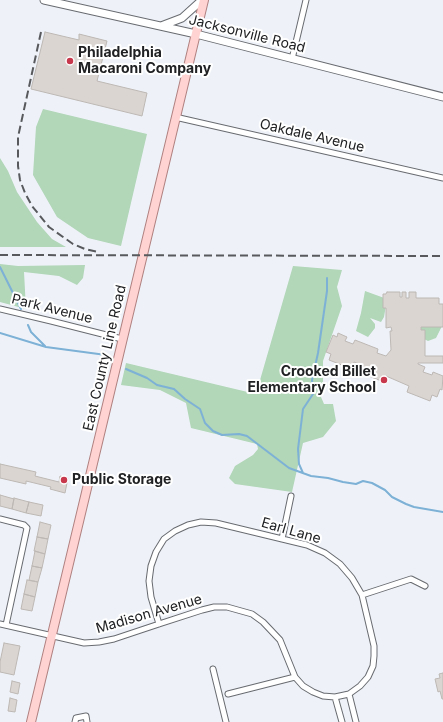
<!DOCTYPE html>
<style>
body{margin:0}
canvas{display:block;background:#eef2f8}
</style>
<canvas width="443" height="722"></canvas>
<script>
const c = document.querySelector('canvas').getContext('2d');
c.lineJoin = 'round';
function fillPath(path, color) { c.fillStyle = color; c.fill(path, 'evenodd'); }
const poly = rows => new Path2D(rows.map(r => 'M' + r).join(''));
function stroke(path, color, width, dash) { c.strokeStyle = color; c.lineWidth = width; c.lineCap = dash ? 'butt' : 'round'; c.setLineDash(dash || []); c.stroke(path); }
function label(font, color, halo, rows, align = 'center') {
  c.font = font + ' Inter,sans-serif'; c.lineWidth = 4; c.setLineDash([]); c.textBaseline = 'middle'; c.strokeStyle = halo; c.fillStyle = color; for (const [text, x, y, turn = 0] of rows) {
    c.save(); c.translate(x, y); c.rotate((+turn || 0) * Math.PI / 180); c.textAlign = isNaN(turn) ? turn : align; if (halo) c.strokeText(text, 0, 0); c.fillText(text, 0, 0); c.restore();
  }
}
fillPath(poly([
 [43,109,147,134,121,246,88,238,57,217,33,175,36,127],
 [0,158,8,171,17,192,37,222,52,239,66,247,0,247],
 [0,264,18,266,85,265,83,278,77,285,59,276,24,272,26,309,0,302],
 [293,266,342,270,337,287,342,306,323,361,323,390,321,397,324,404,333,404,336,421,323,437,303,443,292,492,235,484,229,478,235,466,253,455,258,449,257,444,191,428,186,403,160,390,121,385,126,363,256,394],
 [365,291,387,299,384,317,381,322,370,318,375,324,375,328,368,337,356,331,361,313],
 [422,323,443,324,436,338,428,341,416,335]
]), '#b1d6b8');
stroke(poly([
 [0,267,21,309],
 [28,325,31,332,45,346],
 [0,333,46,347,106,355],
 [126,369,147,378,157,385,174,389,185,399,200,409,205,423,213,431,222,435,239,434,247,436,289,468,311,476,328,478,343,482,356,484,363,481,372,483,385,490,392,497,406,504,414,507,443,512],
 [303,473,299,464,298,449,303,409,313,394,312,380,318,353,327,291,327,278]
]), '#7db1d6', 2);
const building = poly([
 [45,32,79,40,79,34,107,41,97,81,147,93,142,116,31,89,45,32],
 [387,292,400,292,400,297,402,297,402,292,406,292,406,298,409,298,409,292,416,292,416,298,439,298,439,304,443,304,443,327,421,327,421,330,425,330,425,356,443,356,443,363,418,363,418,364,425,367,423,372,432,375,433,372,443,376,442,390,440,389,437,397,432,395,430,401,407,392,409,386,386,376,384,382,361,373,364,366,354,362,352,369,329,360,331,354,326,352,333,335,337,337,338,333,347,337,345,341,353,344,355,340,378,349,377,353,386,356,391,350,390,331,392,331,391,327,386,328,386,308,383,308,383,294,386,294,387,292],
 [0,464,36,472,35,476,59,482,60,476,68,478,65,493,50,489,51,487,26,481,26,484,0,478,0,464],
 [0,495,14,499,12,509,0,506,0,495],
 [14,498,29,502,26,513,12,509,14,498],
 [29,502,43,505,41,516,26,513,29,502],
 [40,522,51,525,48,539,37,537,40,522],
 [37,537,48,539,45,554,34,551,37,537],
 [35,551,45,554,42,568,32,566,35,551],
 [32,566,42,568,38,582,29,580,32,566],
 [27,580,38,582,35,597,24,594,27,580],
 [24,594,35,597,32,611,21,609,24,594],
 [4,643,20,646,14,675,0,672,0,662,4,643],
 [443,673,443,699,442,699,440,691,438,692,435,679,440,678,439,674,443,673],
 [12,681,20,683,18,694,10,692,12,681],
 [10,698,17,700,15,712,8,711,10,698]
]);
fillPath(building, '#dbd5d1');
stroke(building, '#bdb8b4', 1);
const street = poly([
 [292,59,306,0],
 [175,117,443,178],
 [0,309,51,321,122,339],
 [0,519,24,525,27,528,6,625],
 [282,539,291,496],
 [362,595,411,579,425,586],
 [0,624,84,643,99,642,114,639,159,624,202,610,214,607,227,607,252,614,263,622,280,640,295,677,303,686,313,692,323,696,335,697,349,694,360,686,368,677,373,666,374,656,374,646,362,595,352,578,340,564,325,553,307,545,216,523,201,522,188,525,175,531,164,539,156,552,151,566,149,581,151,597,159,624],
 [213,669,226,722],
 [228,694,295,677],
 [349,694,356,722],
 [335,697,342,722],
 [75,722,76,718,86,716,87,722]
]);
const secondary = poly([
 [44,0,196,34,443,97],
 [161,26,182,18,202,0]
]);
const primary = poly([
 [31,722,204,0]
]);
stroke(street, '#686b70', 7);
stroke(secondary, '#686b70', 9);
stroke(primary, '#b08180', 10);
stroke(street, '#fff', 5);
stroke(secondary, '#fff', 7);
stroke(primary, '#fed3d1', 8);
stroke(poly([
 [41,32,18,137,18,166,20,180,25,193,32,206,49,227,73,244,85,249,98,252],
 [0,255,443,256]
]), '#57595c', 2, [8, 4]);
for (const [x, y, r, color] of [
 [70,61,4,"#c8384d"],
 [384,380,4,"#c8384d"],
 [64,480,4,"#c8384d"]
]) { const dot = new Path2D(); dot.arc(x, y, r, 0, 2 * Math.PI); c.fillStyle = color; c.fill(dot); stroke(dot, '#fff', 1.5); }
label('14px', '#202123', '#fff', [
 ["Jacksonville Road",247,34,14],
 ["Oakdale Avenue",312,136,13],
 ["Park Avenue",52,309,14],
 ["East County Line Road",105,358,-77],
 ["Earl Lane",291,531,16],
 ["Madison Avenue",149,614,-16]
]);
label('bold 14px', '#202123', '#fff', [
 ["Philadelphia",78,53],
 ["Macaroni Company",78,69],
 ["Crooked Billet",376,372,"right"],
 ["Elementary School",376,388,"right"],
 ["Public Storage",72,480]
], 'left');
</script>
